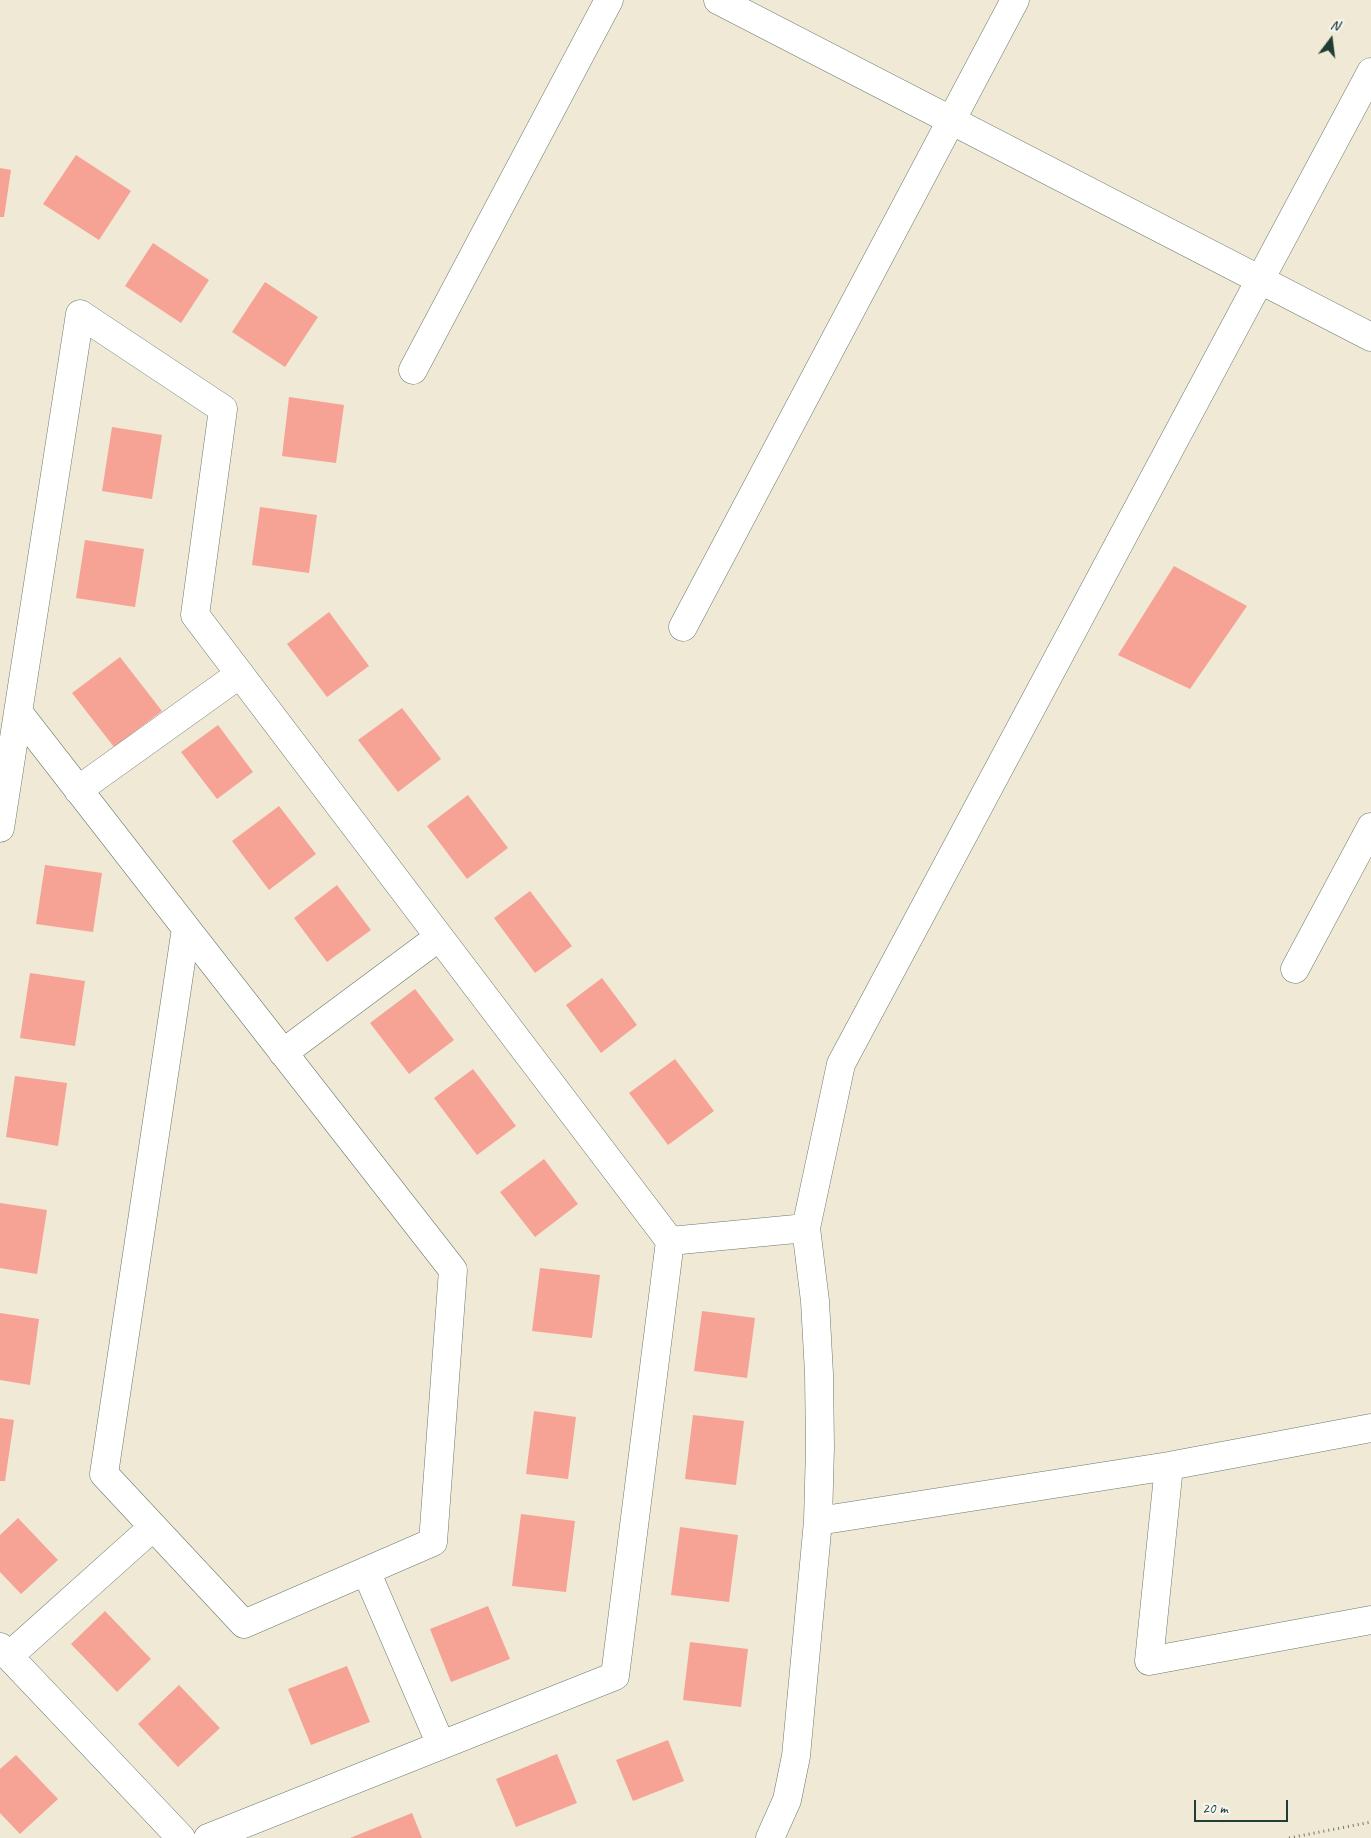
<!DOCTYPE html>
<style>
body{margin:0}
#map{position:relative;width:1371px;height:1838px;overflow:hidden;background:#f0e9d5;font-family:Caveat,sans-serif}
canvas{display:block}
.north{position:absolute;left:1306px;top:15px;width:50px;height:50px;-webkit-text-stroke:4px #f6f6f2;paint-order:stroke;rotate:15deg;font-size:14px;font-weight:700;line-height:20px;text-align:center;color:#1f3d34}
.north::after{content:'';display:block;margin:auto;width:18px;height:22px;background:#1f3d34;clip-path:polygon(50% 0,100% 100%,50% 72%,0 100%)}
.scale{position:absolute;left:1194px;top:1800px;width:94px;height:22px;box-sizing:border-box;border:2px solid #1f3d34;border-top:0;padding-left:6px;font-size:15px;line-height:18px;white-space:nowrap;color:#1f3d34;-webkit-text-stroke:4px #f6f6f2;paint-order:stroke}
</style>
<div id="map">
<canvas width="1371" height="1838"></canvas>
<div class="north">N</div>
<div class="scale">20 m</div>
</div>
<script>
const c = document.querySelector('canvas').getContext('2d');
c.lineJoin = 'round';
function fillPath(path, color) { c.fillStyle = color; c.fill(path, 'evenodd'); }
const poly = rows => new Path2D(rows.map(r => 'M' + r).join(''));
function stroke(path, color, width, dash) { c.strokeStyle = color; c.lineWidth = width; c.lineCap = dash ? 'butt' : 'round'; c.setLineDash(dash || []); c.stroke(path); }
fillPath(poly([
 [76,155,131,191,99,240,43,204],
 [0,168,11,170,4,217,0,217],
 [153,243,209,280,181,323,125,286],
 [265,282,318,317,285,367,232,332],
 [289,397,344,405,336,463,282,456],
 [112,427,162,435,152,499,102,491],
 [260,507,317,515,309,573,252,565],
 [85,540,144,549,135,607,76,598],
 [1174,566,1247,606,1190,689,1118,655],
 [329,612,369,666,327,697,287,644],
 [120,657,162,711,114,747,72,693],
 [402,708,441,759,398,792,358,740],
 [218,725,253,772,217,799,181,752],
 [468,795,508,848,467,879,427,826],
 [279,806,316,854,269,890,232,841],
 [45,865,102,873,93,932,36,924],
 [337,885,371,930,327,962,294,918],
 [530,891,572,946,535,973,494,918],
 [30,973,85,981,75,1046,20,1038],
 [602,978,637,1025,601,1053,566,1005],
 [415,989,454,1040,409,1074,370,1023],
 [675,1059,714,1111,668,1145,629,1093],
 [473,1069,516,1126,477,1155,434,1098],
 [15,1076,67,1083,58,1146,6,1137],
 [544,1159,578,1204,535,1237,500,1192],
 [0,1203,47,1210,37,1274,0,1268],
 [540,1268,600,1275,592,1338,532,1331],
 [702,1311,755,1318,747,1378,694,1371],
 [0,1313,39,1319,30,1385,0,1380],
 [534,1411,576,1417,568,1479,526,1474],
 [693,1415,744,1421,736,1485,685,1479],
 [0,1418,14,1420,5,1481,0,1481],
 [521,1514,575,1521,566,1592,512,1586],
 [18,1518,58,1560,21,1594,0,1572,0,1535],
 [680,1527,738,1535,729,1602,671,1595],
 [488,1606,510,1659,451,1682,430,1629],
 [105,1611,151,1659,117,1692,71,1644],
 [690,1642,748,1649,741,1707,683,1700],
 [347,1666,370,1722,311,1745,288,1689],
 [179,1685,220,1728,178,1767,138,1724],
 [668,1740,684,1781,633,1801,616,1760],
 [557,1754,577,1803,516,1827,496,1779],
 [16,1755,58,1799,20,1834,0,1813,0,1769],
 [412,1813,422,1838,350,1838]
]), '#f6a395');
const street = poly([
 [718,0,1371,337],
 [413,370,609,0],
 [683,627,1015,0],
 [18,712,186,928,104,1474,244,1624,433,1542,453,1270,186,928],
 [78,790,240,674],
 [0,828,80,314,223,409,195,615,670,1241,615,1676,208,1838],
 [1295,969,1371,827],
 [283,1053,439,937],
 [670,1241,806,1228,841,1064,1371,72],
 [1169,1466,1149,1661,1371,1620],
 [818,1521,1169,1466,1371,1428],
 [366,1571,441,1745],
 [0,1647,181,1838],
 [9,1656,153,1527],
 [770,1838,787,1800,796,1756,818,1521,820,1447,819,1374,815,1301,806,1228]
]);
stroke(street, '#68796c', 29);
stroke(poly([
 [1289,1838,1371,1822]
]), '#68796c', 3, [1, 4]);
stroke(street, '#fff', 28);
</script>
